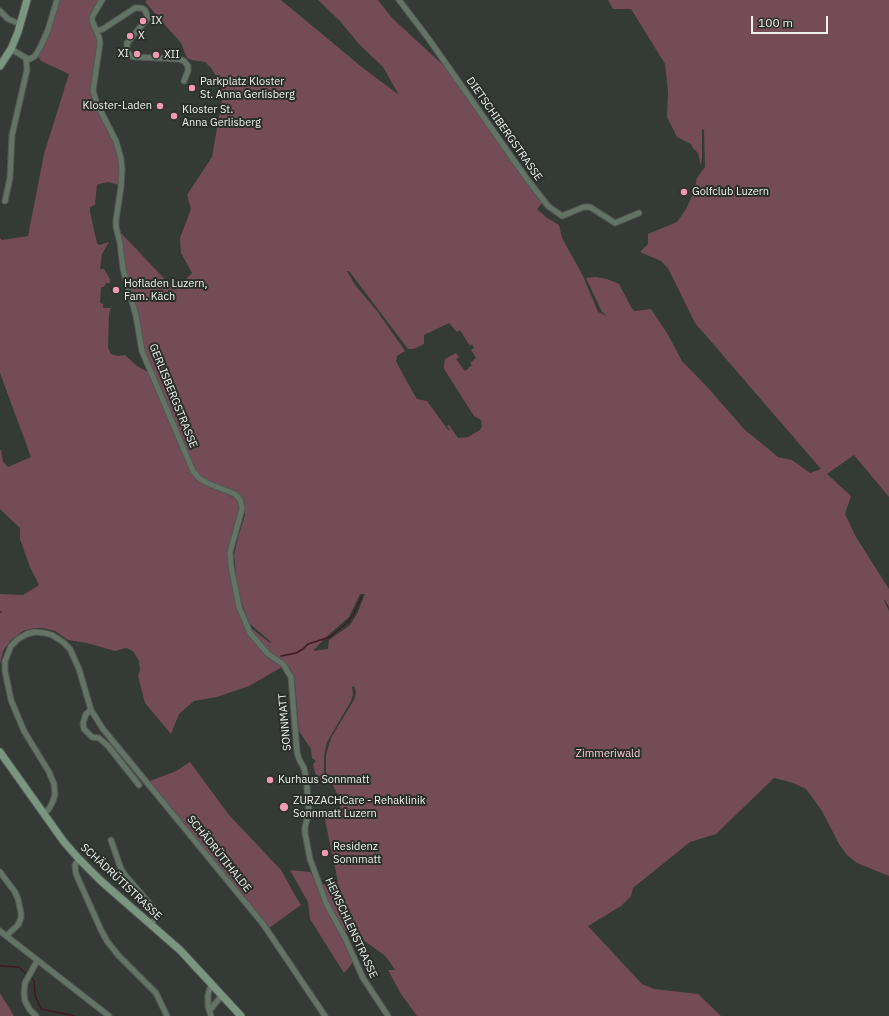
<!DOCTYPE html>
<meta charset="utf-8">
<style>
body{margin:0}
#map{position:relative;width:889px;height:1016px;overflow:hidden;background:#343a35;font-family:"IBM Plex Sans",sans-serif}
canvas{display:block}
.scale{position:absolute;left:751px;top:16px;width:77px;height:18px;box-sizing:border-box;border:2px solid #eef1ee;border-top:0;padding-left:5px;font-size:12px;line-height:14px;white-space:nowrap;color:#eef1ee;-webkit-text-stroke:3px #2a2f2b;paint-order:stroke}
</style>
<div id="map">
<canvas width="889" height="1016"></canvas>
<div class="scale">100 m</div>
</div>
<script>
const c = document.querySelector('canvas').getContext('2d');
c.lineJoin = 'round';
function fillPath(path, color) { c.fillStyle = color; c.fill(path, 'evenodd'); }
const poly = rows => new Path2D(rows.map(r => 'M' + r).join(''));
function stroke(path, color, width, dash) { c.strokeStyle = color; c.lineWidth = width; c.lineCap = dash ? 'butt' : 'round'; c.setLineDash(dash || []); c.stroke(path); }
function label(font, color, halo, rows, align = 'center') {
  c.font = font + ' "IBM Plex Sans",sans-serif'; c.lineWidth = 4; c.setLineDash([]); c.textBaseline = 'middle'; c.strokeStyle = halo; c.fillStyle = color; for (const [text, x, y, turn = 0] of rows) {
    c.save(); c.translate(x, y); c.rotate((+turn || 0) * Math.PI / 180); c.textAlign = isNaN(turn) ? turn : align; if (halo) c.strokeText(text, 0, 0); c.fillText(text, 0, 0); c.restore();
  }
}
fillPath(poly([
 [59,0,100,0,91,13,90,18,97,40,98,46,91,87,113,140,120,165,119,185,108,182,99,184,97,185,95,205,90,207,90,212,97,243,99,245,109,242,102,254,100,269,104,269,110,279,110,283,106,283,104,287,101,287,100,303,103,304,103,308,111,308,109,314,108,348,111,354,118,356,125,355,137,366,148,372,188,466,195,478,206,485,237,499,240,510,229,565,236,605,253,639,267,656,279,663,282,667,249,686,217,697,194,701,179,714,171,734,145,703,138,676,140,670,139,661,133,651,126,648,115,651,87,643,68,640,55,631,43,628,35,628,23,631,11,640,3,651,0,664,0,594,23,595,39,585,30,567,20,539,20,528,0,509,0,450,1,450,3,462,8,467,31,457,0,373,0,238,2,240,28,236,44,154,69,74,41,61,38,56,46,42,52,27],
 [147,0,281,0,363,68,399,95,383,67,358,43,340,21,318,0,378,0,393,19,442,64,466,95,542,203,537,209,547,218,559,225,562,238,583,276,598,312,607,316,602,312,586,278,596,277,607,279,619,284,632,309,635,311,651,309,667,333,682,361,710,390,744,429,778,457,792,460,810,473,821,469,695,323,668,268,661,261,640,252,648,244,648,234,677,222,686,209,694,192,697,178,705,167,704,129,702,130,702,158,701,166,698,153,693,148,691,144,677,137,667,117,668,92,665,64,631,9,613,9,608,0,889,0,889,497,854,455,827,474,851,496,845,514,856,537,889,589,889,607,885,600,884,600,889,611,889,876,857,863,847,855,839,844,822,811,806,789,793,783,774,778,716,834,690,842,633,888,631,896,621,906,588,926,642,984,654,989,698,994,721,1016,417,1016,401,994,388,970,395,970,390,962,384,955,355,934,343,930,330,908,321,885,338,882,324,815,341,815,339,798,332,783,326,775,326,755,331,738,355,698,356,692,354,686,352,687,353,694,351,701,327,742,324,756,324,776,317,785,316,779,318,776,315,773,313,764,316,761,312,758,311,749,299,731,295,682,290,668,266,651,251,630,248,624,251,628,270,643,271,642,249,623,241,601,237,583,234,555,239,534,245,515,245,503,240,495,236,493,206,481,198,474,193,465,143,348,127,279,119,233,122,234,175,290,192,273,181,253,180,238,191,209,187,195,212,157,223,95,220,82,211,68,205,62,192,60,187,58,181,43,145,2],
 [347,271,349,271,408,349,414,349,424,344,424,335,449,323,457,332,460,330,470,346,472,344,474,348,471,350,476,358,470,363,472,365,465,371,456,359,459,357,456,353,445,359,444,365,444,369,474,416,481,420,482,426,480,430,468,437,458,438,449,425,447,426,450,430,448,430,427,401,417,399,407,382,396,361,397,356,405,351,377,311,355,285],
 [360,594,365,594,357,614,350,625,329,640,328,649,313,651,325,638,349,617],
 [190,762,229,815,281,870,296,897,301,905,269,928,150,781,176,771],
 [290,870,310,872,315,880,325,907,342,937,341,938,342,940,344,940,352,960,353,962,350,966,344,973,310,919,308,902],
 [0,993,14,1016,0,1016]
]), '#744c58');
stroke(poly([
 [0,612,1,612],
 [281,656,296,653,303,649,308,644,330,637,348,622,354,613,362,596],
 [0,966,19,967,27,975],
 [30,977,34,981,35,995,41,1009,75,1016]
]), '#401927', 1.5);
const street = poly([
 [102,0,92,17,92,21,99,37,100,43,93,91,97,104,116,141,121,159,122,170,121,187,116,220,116,227,120,243,123,269,136,316,142,351,193,471,199,478,207,483,235,494,239,498,241,502,242,509,230,552,231,566,239,607,250,633,268,654,283,664,291,677,297,752,299,759,304,768,306,777,309,811,305,827,305,833,310,859,326,903,345,938,363,978,388,1016],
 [399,0,428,38,527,179,548,206,562,216,584,207,590,207,615,223,639,213],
 [0,11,8,19,20,24],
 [97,31,103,29,135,8,142,8,145,10,148,18,127,43,127,52,131,56,135,57,179,59,184,61,188,66,188,71,184,81],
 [26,58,30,59,35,56,41,46,48,30,57,0],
 [5,201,10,178,12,135,27,70,26,58,11,49],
 [91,710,86,714,83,723,84,729,92,737,99,738,108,746,139,785],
 [44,813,49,809,53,801,55,794,54,784,49,772,24,731,11,700,5,671,5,661,11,646,18,639,27,634,35,632,45,633,52,635,63,642,70,649,79,669,91,710,103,729,263,924,325,1016],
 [111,840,121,869,125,875,156,911,157,916,151,924],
 [79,859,75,865,76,874,101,930,107,941,118,955,156,993,167,1016],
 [0,872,15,892,18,899,21,913,21,918,18,925,6,936],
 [0,931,109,1016],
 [210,1010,222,995],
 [36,1016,30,1010,25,1001,24,993,25,983,37,961],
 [211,1016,208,1006,208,995,210,988,213,985]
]);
const secondary = poly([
 [0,66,11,49,18,32,27,0],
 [0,752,64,842,79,859,101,881,180,950,241,1016]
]);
stroke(street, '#525753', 7);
stroke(secondary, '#525753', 9);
stroke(street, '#637467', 5);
stroke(secondary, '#7a9580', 7);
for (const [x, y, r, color] of [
 [143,21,4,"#f09ab5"],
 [130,36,4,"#f09ab5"],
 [137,54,4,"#f09ab5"],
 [156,55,4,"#f09ab5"],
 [192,88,4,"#f09ab5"],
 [160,106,4,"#f09ab5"],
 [174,116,4,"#f09ab5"],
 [684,192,4,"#f09ab5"],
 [116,290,4,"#f09ab5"],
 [270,780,4,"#f09ab5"],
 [284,807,5,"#f09ab5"],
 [325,853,4,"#f09ab5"]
]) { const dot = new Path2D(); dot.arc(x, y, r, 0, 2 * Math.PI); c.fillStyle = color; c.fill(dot); stroke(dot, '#2a2f2b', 1.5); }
label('11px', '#eef1ee', '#2a2f2b', [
 ["IX",151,21],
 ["X",138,36],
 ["XI",129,54,"right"],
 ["XII",164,55],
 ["Parkplatz Kloster",200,82],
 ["St. Anna Gerlisberg",200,95],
 ["Kloster-Laden",152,106,"right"],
 ["Kloster St.",182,110],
 ["Anna Gerlisberg",182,123],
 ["Golfclub Luzern",692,192],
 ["Hofladen Luzern,",124,284],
 ["Fam. Käch",124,297],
 ["Kurhaus Sonnmatt",278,780],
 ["ZURZACHCare - Rehaklinik",293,801],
 ["Sonnmatt Luzern",293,814],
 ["Residenz",333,847],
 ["Sonnmatt",333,860]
], 'left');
label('11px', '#eef1ee', '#2a2f2b', [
 ["DIETSCHIBERGSTRASSE",504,129,55],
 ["GERLISBERGSTRASSE",173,396,68],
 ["SONNMATT",285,722,-95],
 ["SCHÄDRÜTIHALDE",219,854,51],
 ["SCHÄDRÜTISTRASSE",121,882,43],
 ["HEMSCHLENSTRASSE",351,928,65]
]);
label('11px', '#f9cad7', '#2a2f2b', [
 ["Zimmeriwald",608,754]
]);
</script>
